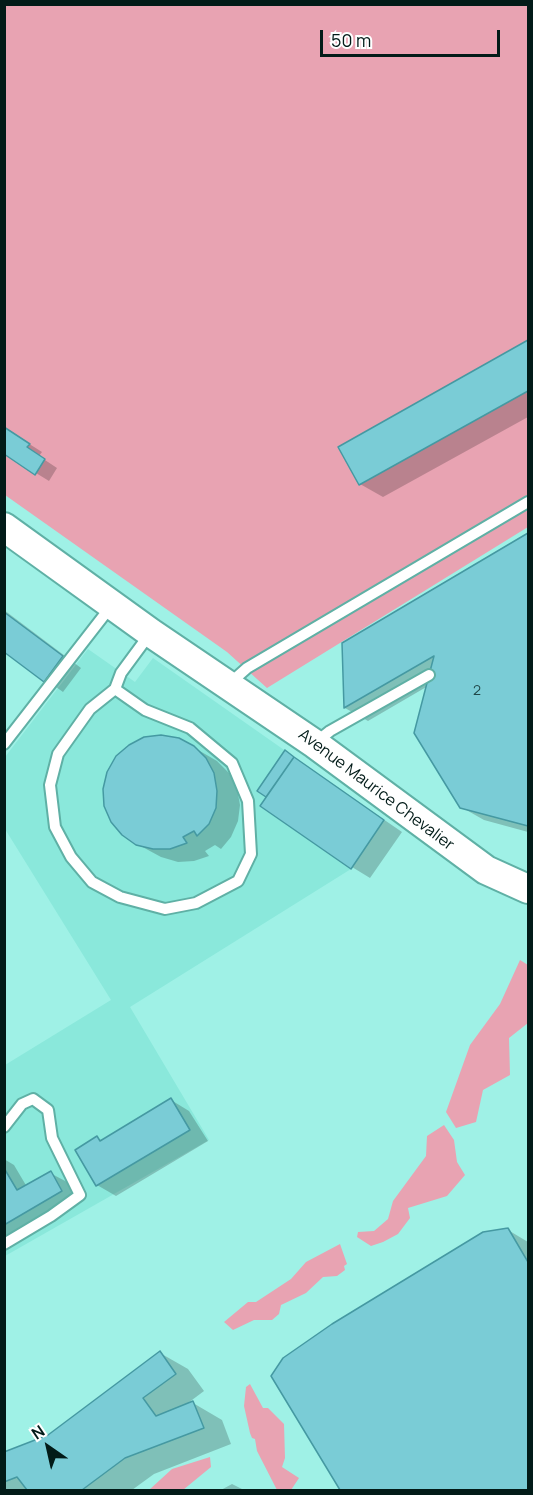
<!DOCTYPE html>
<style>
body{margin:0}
#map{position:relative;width:533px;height:1495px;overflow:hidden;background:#9ff1e6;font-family:Manrope,sans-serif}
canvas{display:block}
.frame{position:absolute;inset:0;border:6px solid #021b18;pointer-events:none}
.north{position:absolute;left:18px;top:1417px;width:60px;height:60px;-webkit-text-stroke:4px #fff;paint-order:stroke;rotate:326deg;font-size:16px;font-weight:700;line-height:24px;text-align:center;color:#021b18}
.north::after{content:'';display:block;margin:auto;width:21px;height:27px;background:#021b18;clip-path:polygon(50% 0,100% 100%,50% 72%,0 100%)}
.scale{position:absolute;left:320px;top:30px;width:180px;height:27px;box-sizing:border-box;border:3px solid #021b18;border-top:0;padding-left:8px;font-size:18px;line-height:21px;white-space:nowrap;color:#021b18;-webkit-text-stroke:4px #fff;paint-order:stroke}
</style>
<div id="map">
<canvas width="533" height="1495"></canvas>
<div class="frame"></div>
<div class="north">N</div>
<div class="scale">50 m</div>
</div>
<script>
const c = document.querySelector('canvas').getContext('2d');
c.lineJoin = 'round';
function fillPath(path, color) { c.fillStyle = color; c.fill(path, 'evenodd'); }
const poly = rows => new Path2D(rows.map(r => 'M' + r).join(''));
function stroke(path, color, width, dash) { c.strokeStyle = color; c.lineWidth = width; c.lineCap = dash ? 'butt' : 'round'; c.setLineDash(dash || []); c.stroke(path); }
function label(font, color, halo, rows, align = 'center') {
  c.font = font + ' Manrope,sans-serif'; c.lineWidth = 5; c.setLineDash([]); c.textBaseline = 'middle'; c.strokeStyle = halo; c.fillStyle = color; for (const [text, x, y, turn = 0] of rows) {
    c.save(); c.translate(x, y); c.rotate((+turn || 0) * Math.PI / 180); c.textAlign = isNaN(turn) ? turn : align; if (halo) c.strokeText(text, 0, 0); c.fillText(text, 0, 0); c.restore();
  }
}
fillPath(poly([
 [88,649,135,682,153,658,384,820,351,869,130,1007,209,1140,5,1256,5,1065,111,1000,5,829,5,757]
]), '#8ae8db');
fillPath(poly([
 [5,5,528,5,528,527,267,688,227,652,5,495],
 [520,960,528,965,528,1023,509,1038,510,1075,483,1090,476,1122,456,1128,446,1112,470,1045,500,1004],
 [444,1125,454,1140,457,1162,465,1175,447,1196,408,1208,410,1218,398,1234,383,1242,371,1246,357,1237,358,1232,374,1231,388,1219,393,1201,426,1156,427,1136],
 [340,1244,347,1264,344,1266,345,1270,337,1276,323,1277,306,1293,281,1305,279,1314,272,1320,254,1320,233,1330,224,1322,248,1302,256,1302,291,1279,306,1262],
 [250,1384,263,1408,268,1408,284,1424,285,1458,282,1467,299,1478,291,1490,277,1490,257,1451,255,1439,252,1438,250,1433,244,1406,246,1387],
 [210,1457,211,1467,183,1490,149,1490,172,1469]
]), '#e8a3b2');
fillPath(poly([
 [528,341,528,417,383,497,360,484,340,447],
 [4,428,42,452,39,456,57,468,49,481,36,473],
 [528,535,528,832,484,820,461,807,428,686,368,721,345,708,344,644],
 [4,610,81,668,63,692,4,650],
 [193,747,217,761,229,773,237,788,240,805,238,821,231,837,221,849,215,845,205,851,209,856,194,861,178,862,161,857,137,844],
 [291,756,402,832,370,878,352,867,259,790],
 [171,1100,189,1111,208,1141,116,1196,97,1185,97,1138,103,1141],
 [4,1159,14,1165,27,1187,50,1173,69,1183,80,1202,4,1247],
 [508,1230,528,1242,528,1490,341,1490,273,1376],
 [160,1353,188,1369,204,1391,184,1406,193,1403,222,1420,231,1444,154,1474,132,1490,4,1490,4,1453,49,1436],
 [232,1484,244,1490,221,1490]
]), '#0003');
const building = poly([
 [528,340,528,391,359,485,338,447,528,340],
 [4,427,30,444,27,447,45,459,35,475,4,454,4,427],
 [528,533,528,826,460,808,414,733,434,656,344,708,342,643,528,533],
 [4,612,63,656,44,682,4,652,4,612],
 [161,735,179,738,194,746,206,758,214,773,217,791,216,808,209,824,197,836,194,831,183,837,187,843,170,849,153,849,136,845,122,835,111,822,104,806,103,789,107,772,116,756,129,745,144,737,161,735],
 [285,750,294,757,266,797,257,791,285,750],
 [294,757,384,820,351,869,260,806,294,757],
 [171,1098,190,1130,96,1186,75,1150,97,1136,100,1141,171,1098],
 [4,1168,17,1190,51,1171,62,1191,4,1225,4,1168],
 [508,1228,528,1262,528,1490,340,1490,271,1376,283,1358,332,1324,483,1232,508,1228],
 [160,1351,176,1374,143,1398,156,1416,193,1401,204,1428,125,1458,82,1490,27,1490,17,1477,4,1482,4,1452,48,1435,160,1351]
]);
fillPath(building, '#7accd6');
stroke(building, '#4599a2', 1.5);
const service = poly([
 [229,684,247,668,528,502],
 [115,689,90,709,58,754,50,785,55,827,71,857,92,882,120,897,165,909,196,903,238,881,251,854,248,801,232,763,190,728,145,710,115,689,121,673,149,635],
 [315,743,330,731,429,675],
 [4,744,112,605],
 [4,1127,22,1104,33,1099,48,1110,52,1138,80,1195,51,1216,4,1244]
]);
const tertiary = poly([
 [4,527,151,633,315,744,486,870,528,889]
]);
stroke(service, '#5fb0a5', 14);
stroke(tertiary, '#5fb0a5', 32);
stroke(service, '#fff', 10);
stroke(tertiary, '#fff', 28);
label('14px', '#204748', null, [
 ["2",477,691]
]);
label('16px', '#021b18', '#fff', [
 ["Avenue Maurice Chevalier",376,790,37]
]);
</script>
